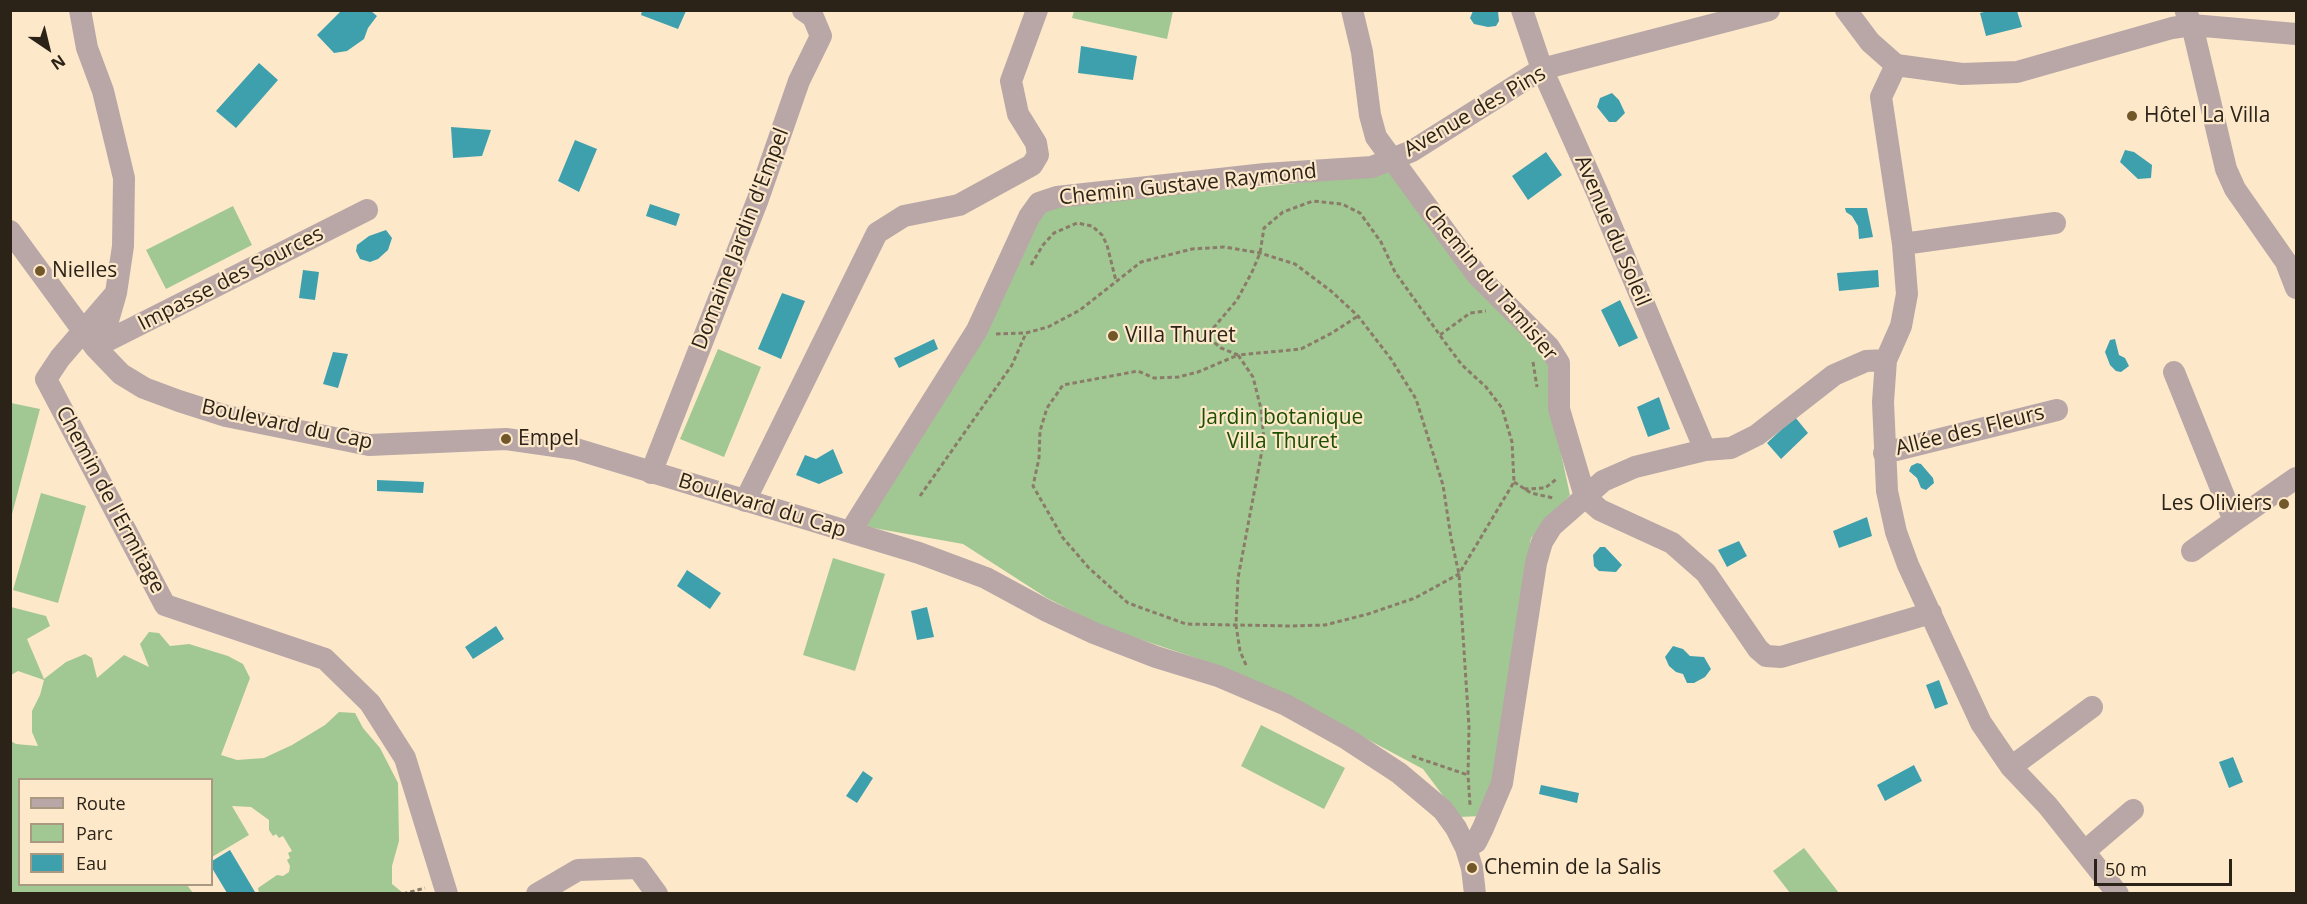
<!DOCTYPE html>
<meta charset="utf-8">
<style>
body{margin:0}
#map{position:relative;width:2307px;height:904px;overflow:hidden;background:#fde8ca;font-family:"Open Sans",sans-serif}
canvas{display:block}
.frame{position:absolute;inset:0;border:12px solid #2b2318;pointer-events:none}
.legend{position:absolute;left:18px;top:778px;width:195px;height:108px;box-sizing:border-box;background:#fde8ca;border:2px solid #a99983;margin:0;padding:8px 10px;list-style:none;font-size:18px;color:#2b2318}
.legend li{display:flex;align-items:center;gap:12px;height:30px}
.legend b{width:30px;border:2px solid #a99983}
.north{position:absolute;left:18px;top:18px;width:60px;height:60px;-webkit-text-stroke:4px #fde8ca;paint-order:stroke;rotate:145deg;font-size:16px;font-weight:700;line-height:24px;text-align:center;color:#2b2318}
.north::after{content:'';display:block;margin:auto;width:21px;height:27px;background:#2b2318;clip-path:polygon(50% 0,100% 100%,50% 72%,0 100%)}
.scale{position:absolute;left:2094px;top:859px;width:138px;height:27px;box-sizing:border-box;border:3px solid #2b2318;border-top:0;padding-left:8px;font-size:18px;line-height:21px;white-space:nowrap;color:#2b2318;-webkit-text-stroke:4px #fde8ca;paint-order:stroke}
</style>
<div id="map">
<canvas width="2307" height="904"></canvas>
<div class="frame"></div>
<ul class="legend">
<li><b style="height:8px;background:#b8a7a6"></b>Route</li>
<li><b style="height:16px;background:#a1c893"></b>Parc</li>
<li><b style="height:16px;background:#3ea0ad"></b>Eau</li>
</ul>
<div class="north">N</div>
<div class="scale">50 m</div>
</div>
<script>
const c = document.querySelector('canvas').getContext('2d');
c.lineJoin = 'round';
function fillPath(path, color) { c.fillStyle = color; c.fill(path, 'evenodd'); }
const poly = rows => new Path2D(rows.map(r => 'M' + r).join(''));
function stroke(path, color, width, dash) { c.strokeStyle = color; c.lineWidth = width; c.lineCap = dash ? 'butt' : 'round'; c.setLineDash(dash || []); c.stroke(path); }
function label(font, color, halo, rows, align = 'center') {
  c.font = font + ' "Open Sans",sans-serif'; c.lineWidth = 4.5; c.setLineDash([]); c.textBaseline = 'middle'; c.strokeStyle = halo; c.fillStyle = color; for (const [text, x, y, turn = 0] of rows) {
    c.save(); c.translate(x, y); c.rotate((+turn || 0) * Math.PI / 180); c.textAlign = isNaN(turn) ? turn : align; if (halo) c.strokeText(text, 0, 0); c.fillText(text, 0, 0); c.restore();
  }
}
fillPath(poly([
 [1074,11,1074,10,1173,11,1167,39,1072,18],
 [1390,172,1553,364,1551,407,1570,495,1531,538,1494,773,1482,816,1459,817,1423,769,1290,698,1214,664,1106,628,1047,598,963,544,868,527,865,523,1041,211,1060,202,1262,187],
 [233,206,252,245,166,289,146,250],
 [718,349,761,367,724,457,680,439],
 [11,403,40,409,11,518,10,403],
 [41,493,86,506,58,603,13,590],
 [833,558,885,574,855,671,803,655],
 [11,607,46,616,50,626,27,639,44,679,66,662,85,654,92,658,97,678,124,655,149,667,140,644,149,632,159,633,170,646,189,644,228,656,243,664,250,678,221,755,237,760,264,758,292,745,325,725,339,712,355,713,363,728,380,748,398,783,399,841,392,866,392,884,403,893,259,893,258,888,277,875,283,876,289,872,290,866,287,860,290,858,288,853,292,851,283,836,279,838,276,834,273,836,269,830,269,820,251,807,232,806,249,835,212,857,212,780,20,780,20,884,187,885,193,893,11,893,11,741,16,744,38,746,32,732,32,711,40,695,44,680,18,671,11,675],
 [1261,725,1345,768,1324,809,1241,766],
 [1804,848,1839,893,1790,893,1773,871]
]), '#a1c893');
fillPath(poly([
 [342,10,371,11,377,16,368,28,364,39,347,51,334,53,317,35],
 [1992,10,2017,11,2022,27,1986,36,1980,13],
 [642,11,642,10,686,11,678,29,641,15],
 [1473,11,1498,11,1499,21,1496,26,1488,27,1474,24,1470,18],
 [1081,46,1137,56,1133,80,1078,73],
 [259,63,278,80,236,128,216,111],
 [1612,93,1619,100,1625,113,1616,122,1609,122,1597,107,1600,98],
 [451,127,491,130,482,156,453,158],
 [575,140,597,149,579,192,558,181],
 [2125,150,2134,152,2152,165,2151,178,2138,179,2120,162],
 [1546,152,1562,175,1528,200,1512,176],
 [650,204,680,214,676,226,646,216],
 [1845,208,1867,208,1873,237,1859,239,1858,226,1852,216,1846,212],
 [386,230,392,238,388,250,378,259,370,262,360,259,356,251,357,245,369,236],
 [303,270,319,272,315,300,299,298],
 [1878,270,1879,287,1839,291,1837,273],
 [782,293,805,301,781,359,758,349],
 [1620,300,1638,338,1619,347,1601,310],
 [934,339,938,349,899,368,894,358],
 [2115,339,2119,355,2125,358,2129,366,2121,372,2116,371,2110,365,2105,352,2110,340],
 [333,352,348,354,338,388,323,384],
 [1659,397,1670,429,1648,437,1637,407],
 [1795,417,1808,433,1781,459,1767,443],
 [833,449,843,473,819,484,796,475,805,455,816,459],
 [1917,463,1921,464,1933,478,1934,483,1926,490,1921,488,1917,478,1909,471,1911,466],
 [377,480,424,482,423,493,377,491],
 [1867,517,1872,536,1839,548,1833,531],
 [1739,541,1747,556,1727,567,1718,550],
 [1600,547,1605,547,1622,565,1616,572,1599,571,1594,566,1593,555],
 [687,570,721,593,710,609,677,586],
 [927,607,934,637,917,640,911,611],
 [496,626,504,639,473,659,465,647],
 [1673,646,1683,649,1690,656,1704,657,1711,669,1705,677,1694,683,1687,683,1683,674,1676,672,1669,666,1665,657],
 [1939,680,1948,704,1935,709,1926,685],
 [2233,757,2243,782,2229,788,2219,762],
 [1914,765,1922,781,1885,801,1877,785],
 [863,771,873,778,857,803,846,796],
 [1541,785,1579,793,1577,803,1539,794],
 [230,850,255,892,254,893,227,893,212,868,212,861]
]), '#3ea0ad');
stroke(poly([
 [1031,265,1043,245,1054,233,1077,223,1092,226,1102,235,1107,245,1116,281],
 [996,334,1026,333,1048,327,1080,310,1141,262,1192,249,1224,247,1260,253,1295,264,1331,291,1358,316,1391,359,1416,399,1443,485,1451,538,1459,574,1469,727,1468,775,1470,805],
 [1440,335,1470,313,1486,311],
 [1533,362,1537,387],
 [1514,482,1531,493,1553,498],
 [1524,489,1545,488,1558,478],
 [920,496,1012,365,1026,333],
 [1246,665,1240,651,1236,625,1238,578,1264,440,1261,409,1253,377,1238,355,1198,372,1178,377,1154,378,1138,371,1063,385,1047,408,1040,431,1039,458,1033,486,1063,538,1089,568,1128,603,1186,624,1236,625,1291,626,1325,625,1368,614,1415,598,1459,574,1514,482,1512,442,1502,408,1486,387,1462,365,1444,341,1395,272,1381,242,1360,213,1342,204,1313,201,1283,212,1264,228,1260,253,1252,272,1237,300,1210,332,1210,339,1221,348,1238,355,1301,349,1332,333,1358,316],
 [1412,756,1468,775],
 [403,894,425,888]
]), '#8a7c69', 3, [4.5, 3]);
stroke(poly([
 [80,10,87,48,103,91,124,178,123,246,116,293,105,331,95,347],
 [1352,10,1362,52,1370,115,1376,137,1477,275,1549,347,1559,363,1559,409,1585,497,1552,526,1542,542,1536,563,1502,783,1483,828,1476,842,1466,848],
 [1522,10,1542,69,1597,192,1705,450],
 [1846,10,1870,42,1896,65,1962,74,2017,72,2172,28,2192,25,2296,34],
 [2186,12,2192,25,2226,169,2235,189,2286,262,2296,288],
 [1896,65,1881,97,1903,244,1907,294,1901,326,1886,360,1883,402,1887,491,1896,532,1908,565,1981,723,2011,767,2048,806,2118,894],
 [10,231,95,347,121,374,144,388,179,401,226,416,369,445,506,439,576,449,919,553,986,578,1047,611,1094,633,1156,657,1218,676,1286,705,1347,739,1399,773,1443,810,1456,828,1466,848,1472,868,1475,894],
 [1903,244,2055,223],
 [116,293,60,358,46,379,165,605,325,659,370,703,405,758,447,894],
 [95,347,367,210],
 [1886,360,1866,361,1834,375,1757,435,1731,448,1705,450,1635,467,1603,481,1585,497,1600,510,1672,543,1706,573,1758,649,1766,656,1781,657,1931,613],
 [2174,372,2234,521,2296,478],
 [1884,453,2057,410],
 [651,473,758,199,799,81,821,36,813,17,803,10],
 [745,501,877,233,904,216,959,205,1032,165,1038,155,1036,143,1018,114,1011,81,1037,10],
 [850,532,977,330,1029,217,1039,203,1057,197,1265,174,1372,167,1412,151,1542,69,1769,10],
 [2192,551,2234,521],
 [2011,767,2092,707],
 [2085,851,2133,810],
 [537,894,578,870,638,868,657,894]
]), '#b8a7a6', 22);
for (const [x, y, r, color] of [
 [2132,116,6,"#725829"],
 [40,271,6,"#725829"],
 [1113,336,6,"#725829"],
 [506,439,6,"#725829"],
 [2284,504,6,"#725829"],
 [1472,868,6,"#725829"]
]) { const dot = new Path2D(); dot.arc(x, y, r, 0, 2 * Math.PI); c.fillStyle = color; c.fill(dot); stroke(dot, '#fde8ca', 2); }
label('21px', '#2b2318', '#fde8ca', [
 ["Avenue des Pins",1475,112,-30],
 ["Chemin Gustave Raymond",1188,185,-6],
 ["Avenue du Soleil",1612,231,67],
 ["Domaine Jardin d'Empel",741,239,-69],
 ["Impasse des Sources",231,279,-27],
 ["Chemin du Tamisier",1490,283,50],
 ["Boulevard du Cap",287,425,12],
 ["Allée des Fleurs",1970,431,-14],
 ["Chemin de l'Ermitage",110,500,62],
 ["Boulevard du Cap",762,506,17]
]);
label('21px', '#2b2318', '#fde8ca', [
 ["Hôtel La Villa",2144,116],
 ["Nielles",52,271],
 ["Villa Thuret",1125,336],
 ["Empel",518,439],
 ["Les Oliviers",2272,504,"right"],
 ["Chemin de la Salis",1484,868]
], 'left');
label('21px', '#1e5002', '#fde8ca', [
 ["Jardin botanique",1282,418],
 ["Villa Thuret",1282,442]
]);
</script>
